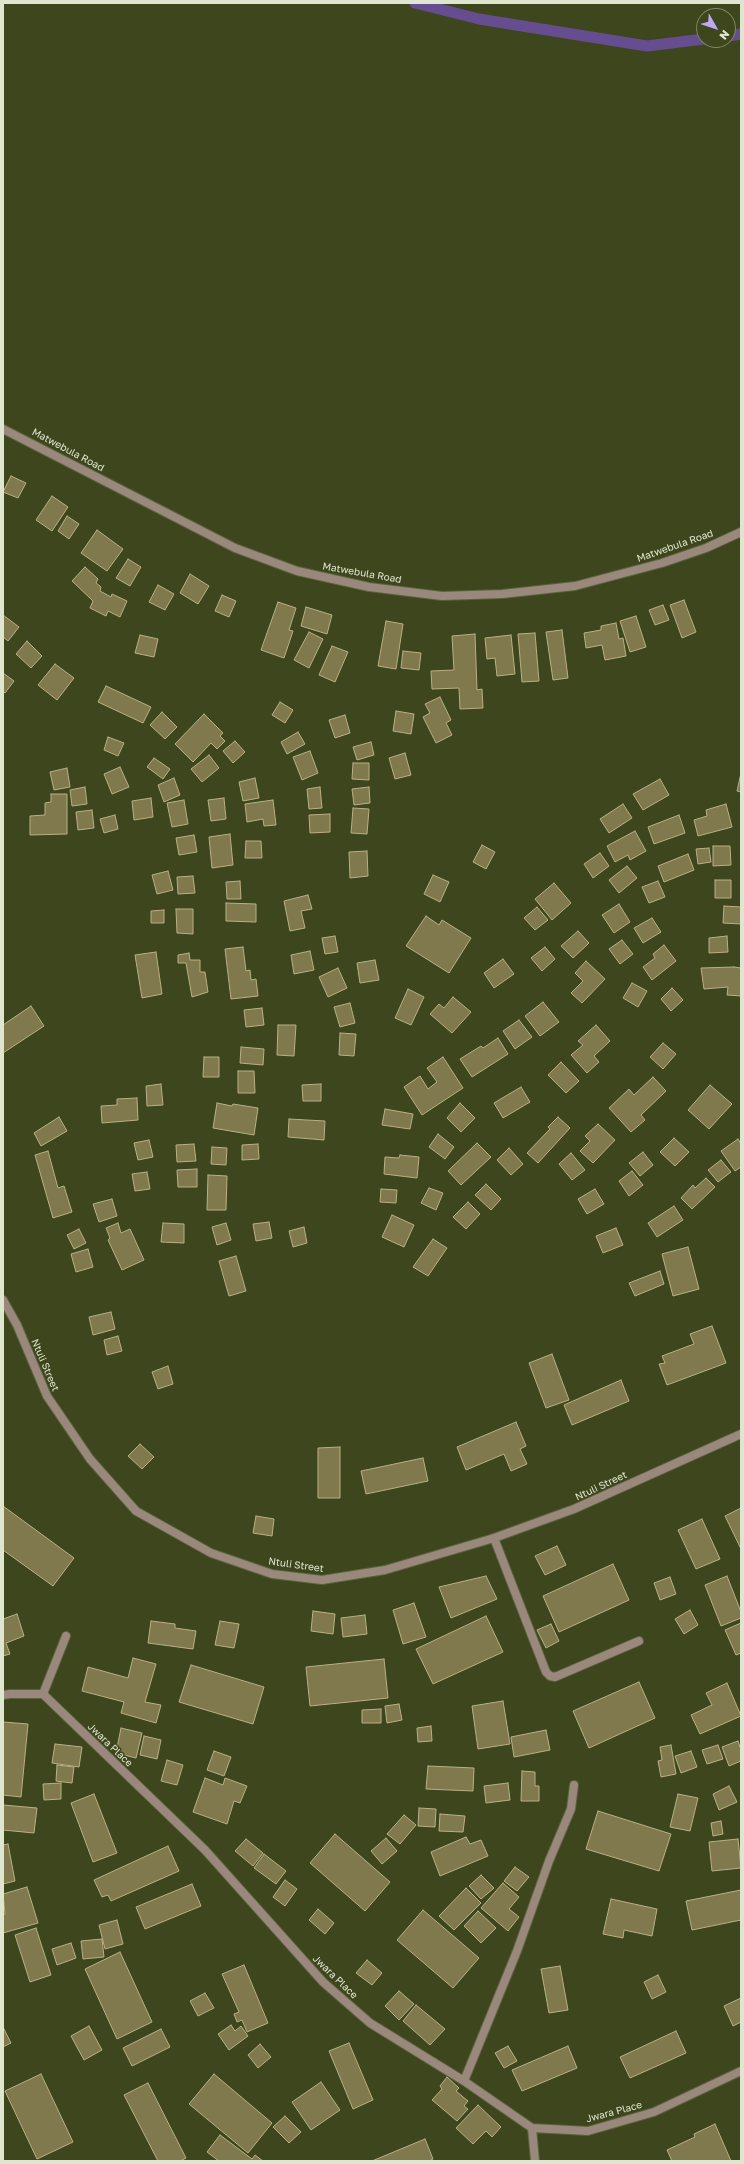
<!DOCTYPE html>
<style>
body{margin:0}
#map{position:relative;width:744px;height:2164px;overflow:hidden;background:#3e461e;font-family:"Golos Text",sans-serif}
canvas{display:block}
.frame{position:absolute;inset:0;border:4px solid #dfe6cf;pointer-events:none}
.north{position:absolute;left:696px;top:8px;width:40px;height:40px;box-sizing:border-box;background:#3e461e;border:1px solid #7e8665;border-radius:50%;rotate:129deg;font-size:11px;font-weight:700;line-height:16px;text-align:center;color:#dfe6cf}
.north::after{content:'';display:block;margin:auto;width:14px;height:18px;background:#c1a8f3;clip-path:polygon(50% 0,100% 100%,50% 72%,0 100%)}
</style>
<div id="map">
<canvas width="744" height="2164"></canvas>
<div class="frame"></div>
<div class="north">N</div>
</div>
<script>
const c = document.querySelector('canvas').getContext('2d');
c.lineJoin = 'round';
const poly = rows => new Path2D(rows.map(r => 'M' + r).join(''));
function stroke(path, color, width, dash) { c.strokeStyle = color; c.lineWidth = width; c.lineCap = dash ? 'butt' : 'round'; c.setLineDash(dash || []); c.stroke(path); }
function fillPath(path, color) { c.fillStyle = color; c.fill(path, 'evenodd'); }
function label(font, color, halo, rows, align = 'center') {
  c.font = font + ' "Golos Text",sans-serif'; c.lineWidth = 3; c.setLineDash([]); c.textBaseline = 'middle'; c.strokeStyle = halo; c.fillStyle = color; for (const [text, x, y, turn = 0] of rows) {
    c.save(); c.translate(x, y); c.rotate((+turn || 0) * Math.PI / 180); c.textAlign = isNaN(turn) ? turn : align; if (halo) c.strokeText(text, 0, 0); c.fillText(text, 0, 0); c.restore();
  }
}
stroke(poly([
 [415,3,479,19,647,46,704,39],
 [728,36,741,34]
]), '#664d90', 11);
const building = poly([
 [11,476,26,483,18,498,3,492,11,476],
 [52,496,68,507,52,531,36,520,52,496],
 [67,516,79,524,69,539,58,531,67,516],
 [97,530,123,549,107,571,81,553,97,530],
 [128,559,141,567,130,586,116,578,128,559],
 [85,567,98,579,96,583,101,587,100,591,111,597,112,594,127,601,120,617,108,611,106,616,90,608,93,601,72,581,85,567],
 [190,574,209,586,198,604,180,593,190,574],
 [158,585,174,594,165,610,149,602,158,585],
 [222,595,236,601,229,617,215,611,222,595],
 [684,600,696,632,682,638,670,605,684,600],
 [278,602,296,608,289,630,293,631,284,658,261,650,278,602],
 [663,605,669,620,655,625,649,610,663,605],
 [306,607,332,615,327,634,301,626,306,607],
 [3,615,19,627,8,641,3,637,3,615],
 [636,616,646,647,630,652,620,621,636,616],
 [386,621,403,624,396,669,378,666,386,621],
 [616,623,619,639,623,638,626,656,605,660,602,645,586,648,584,633,601,630,601,626,616,623],
 [562,630,568,678,553,680,546,632,562,630],
 [309,632,323,639,309,668,294,660,309,632],
 [535,633,539,681,522,682,518,634,535,633],
 [475,634,477,690,482,689,483,708,460,709,459,688,432,689,431,671,454,670,452,636,475,634],
 [140,635,158,639,154,657,135,653,140,635],
 [511,635,515,674,497,676,495,658,487,659,485,638,511,635],
 [27,641,42,656,31,668,16,654,27,641],
 [332,646,348,652,335,682,319,675,332,646],
 [403,651,421,653,419,670,401,668,403,651],
 [55,664,74,678,57,700,38,685,55,664],
 [3,673,14,681,5,693,3,691,3,673],
 [106,686,151,707,143,723,98,702,106,686],
 [440,697,451,720,446,723,452,735,436,743,423,717,430,713,425,704,440,697],
 [280,702,293,710,285,723,272,715,280,702],
 [396,711,414,714,411,734,393,731,396,711],
 [162,712,177,727,165,739,150,725,162,712],
 [204,714,223,733,220,736,225,741,217,749,211,743,193,762,175,744,204,714],
 [345,715,350,733,335,738,329,720,345,715],
 [298,732,305,744,287,754,281,742,298,732],
 [108,737,124,743,118,756,104,750,108,737],
 [235,741,245,752,233,763,223,751,235,741],
 [371,742,374,755,357,760,353,747,371,742],
 [310,751,318,773,302,780,293,757,310,751],
 [405,753,411,775,395,779,389,758,405,753],
 [209,755,219,768,202,782,191,769,209,755],
 [154,758,170,769,163,779,147,767,154,758],
 [353,763,369,763,369,780,352,779,353,763],
 [120,767,129,787,112,794,104,774,120,767],
 [67,768,70,787,54,790,50,772,67,768],
 [741,773,741,792,737,791,741,773],
 [174,778,180,795,164,802,158,785,174,778],
 [255,778,259,798,243,801,239,782,255,778],
 [660,779,669,795,643,810,633,794,660,779],
 [85,787,87,804,72,806,70,790,85,787],
 [320,787,322,808,309,809,307,789,320,787],
 [369,787,370,803,354,805,352,789,369,787],
 [51,794,67,794,67,834,30,835,30,816,45,815,45,803,51,802,51,794],
 [151,798,153,817,134,820,132,801,151,798],
 [224,798,226,819,211,821,208,800,224,798],
 [184,800,188,824,172,827,167,803,184,800],
 [273,800,276,825,264,826,263,819,247,822,245,804,273,800],
 [623,804,632,818,609,833,600,819,623,804],
 [726,804,732,827,698,836,694,820,707,816,706,810,726,804],
 [353,808,369,809,367,834,351,833,353,808],
 [92,810,94,828,78,830,76,812,92,810],
 [330,814,330,832,310,833,309,815,330,814],
 [115,815,118,829,104,833,100,819,115,815],
 [679,815,685,833,654,844,648,827,679,815],
 [635,831,646,851,630,860,628,855,615,862,607,846,635,831],
 [230,834,233,865,212,868,209,837,230,834],
 [194,835,197,852,179,855,176,838,194,835],
 [246,841,261,841,262,858,245,858,246,841],
 [482,845,495,852,486,869,473,862,482,845],
 [713,846,730,846,731,865,713,866,713,846],
 [709,848,711,862,698,864,696,849,709,848],
 [367,851,368,876,350,878,349,852,367,851],
 [600,853,609,866,593,878,584,864,600,853],
 [688,854,694,870,664,882,658,866,688,854],
 [627,866,637,878,619,893,609,880,627,866],
 [168,871,173,890,157,894,152,875,168,871],
 [433,875,449,882,440,902,424,894,433,875],
 [193,876,195,893,178,894,177,877,193,876],
 [715,880,731,880,731,898,715,898,715,880],
 [240,881,241,899,227,899,226,882,240,881],
 [658,881,665,897,649,903,642,887,658,881],
 [554,883,571,903,552,920,535,899,554,883],
 [308,895,312,909,301,911,305,928,290,931,284,901,308,895],
 [226,903,256,904,256,922,226,921,226,903],
 [619,904,630,922,614,933,602,915,619,904],
 [724,906,741,907,741,924,723,923,724,906],
 [537,907,548,920,535,930,524,918,537,907],
 [176,909,193,909,193,934,177,933,176,909],
 [164,910,164,923,151,923,151,911,164,910],
 [426,916,439,925,442,920,471,938,449,973,406,946,426,916],
 [652,918,661,932,643,943,634,928,652,918],
 [578,931,589,943,573,958,561,946,578,931],
 [335,936,338,952,325,954,322,938,335,936],
 [727,936,728,952,709,953,709,938,727,936],
 [622,940,633,954,620,964,609,949,622,940],
 [664,945,676,961,652,980,643,967,655,958,653,954,664,945],
 [243,947,246,971,250,970,251,980,256,979,258,996,231,999,225,949,243,947],
 [545,947,555,959,542,971,531,958,545,947],
 [310,951,314,970,294,974,291,955,310,951],
 [156,952,162,994,142,998,135,955,156,952],
 [189,953,190,960,200,960,200,972,205,972,208,992,192,997,186,963,178,963,178,955,189,953],
 [503,959,514,974,494,988,484,973,503,959],
 [375,960,379,980,360,983,357,963,375,960],
 [586,961,605,979,582,1003,571,993,583,981,575,973,586,961],
 [734,967,741,968,741,996,727,995,728,987,704,989,701,968,734,967],
 [338,968,347,988,328,997,319,977,338,968],
 [632,983,647,991,638,1007,623,998,632,983],
 [672,988,683,1000,671,1011,661,999,672,988],
 [408,989,424,997,411,1025,395,1018,408,989],
 [453,997,471,1012,452,1033,430,1014,439,1004,444,1008,453,997],
 [543,1002,559,1022,540,1036,525,1016,543,1002],
 [350,1003,355,1023,340,1027,334,1007,350,1003],
 [31,1006,44,1026,3,1053,3,1025,31,1006],
 [262,1008,264,1025,246,1027,244,1010,262,1008],
 [519,1020,532,1037,515,1049,503,1031,519,1020],
 [278,1025,296,1025,294,1056,277,1055,278,1025],
 [596,1025,610,1041,594,1056,599,1062,587,1073,571,1055,583,1045,578,1041,596,1025],
 [340,1033,356,1034,354,1056,339,1055,340,1033],
 [498,1038,508,1054,472,1077,460,1059,481,1046,483,1048,498,1038],
 [663,1043,676,1054,663,1069,650,1057,663,1043],
 [241,1047,264,1049,263,1065,240,1063,241,1047],
 [204,1057,219,1057,219,1077,203,1077,204,1057],
 [443,1057,463,1088,422,1115,404,1087,420,1076,428,1089,437,1082,427,1068,443,1057],
 [561,1062,579,1081,566,1093,548,1075,561,1062],
 [238,1071,254,1071,255,1093,238,1093,238,1071],
 [653,1077,666,1091,641,1115,645,1120,631,1132,609,1108,629,1089,634,1095,653,1077],
 [161,1084,163,1105,147,1106,146,1086,161,1084],
 [321,1084,321,1101,303,1101,302,1085,321,1084],
 [710,1085,732,1104,709,1129,688,1110,710,1085],
 [521,1087,530,1102,503,1118,494,1103,521,1087],
 [137,1098,138,1120,102,1123,101,1106,117,1105,117,1099,137,1098],
 [217,1103,232,1106,233,1104,258,1108,254,1135,213,1128,217,1103],
 [460,1103,475,1118,461,1132,447,1118,460,1103],
 [385,1109,413,1114,410,1129,382,1125,385,1109],
 [59,1117,67,1131,41,1146,34,1133,59,1117],
 [558,1117,570,1128,538,1163,527,1153,550,1129,548,1127,558,1117],
 [289,1119,325,1121,324,1140,288,1137,289,1119],
 [598,1124,615,1140,593,1163,580,1151,590,1141,585,1136,598,1124],
 [438,1134,454,1147,445,1159,429,1147,438,1134],
 [674,1138,689,1152,675,1166,660,1152,674,1138],
 [738,1139,741,1144,741,1167,735,1171,721,1151,738,1139],
 [149,1140,153,1157,138,1160,134,1143,149,1140],
 [477,1143,491,1157,461,1185,448,1171,477,1143],
 [194,1144,196,1161,177,1162,176,1145,194,1144],
 [258,1144,259,1159,242,1160,242,1145,258,1144],
 [212,1147,227,1148,226,1165,211,1164,212,1147],
 [509,1148,523,1164,511,1175,497,1160,509,1148],
 [48,1151,58,1188,64,1186,72,1212,53,1218,35,1155,48,1151],
 [643,1152,653,1165,640,1176,629,1163,643,1152],
 [571,1153,585,1170,572,1180,559,1164,571,1153],
 [400,1155,419,1157,417,1178,384,1174,385,1157,399,1158,400,1155],
 [721,1160,731,1172,718,1182,708,1170,721,1160],
 [197,1169,197,1187,178,1187,177,1170,197,1169],
 [632,1171,643,1185,629,1196,619,1181,632,1171],
 [147,1172,150,1189,135,1191,132,1174,147,1172],
 [208,1175,227,1176,226,1210,207,1210,208,1175],
 [706,1178,715,1187,692,1209,681,1198,693,1185,695,1188,706,1178],
 [486,1184,501,1199,491,1210,475,1195,486,1184],
 [429,1188,443,1193,436,1210,421,1203,429,1188],
 [381,1189,397,1190,396,1203,380,1202,381,1189],
 [595,1189,604,1204,587,1214,578,1199,595,1189],
 [112,1199,117,1216,99,1222,93,1204,112,1199],
 [468,1202,480,1214,466,1229,453,1217,468,1202],
 [674,1206,683,1220,657,1237,648,1223,674,1206],
 [392,1215,414,1225,404,1247,382,1237,392,1215],
 [269,1222,272,1238,256,1241,253,1224,269,1222],
 [118,1223,121,1233,130,1229,144,1260,122,1270,108,1240,110,1238,106,1228,118,1223],
 [163,1223,184,1224,184,1243,161,1242,163,1223],
 [226,1223,231,1240,217,1245,212,1227,226,1223],
 [304,1227,307,1243,293,1247,289,1231,304,1227],
 [616,1228,623,1245,603,1253,596,1236,616,1228],
 [79,1229,86,1243,74,1249,67,1235,79,1229],
 [433,1239,447,1248,428,1276,413,1267,433,1239],
 [688,1247,699,1289,673,1296,662,1254,688,1247],
 [88,1249,93,1267,76,1272,71,1254,88,1249],
 [236,1256,246,1291,229,1296,219,1261,236,1256],
 [660,1271,664,1284,635,1296,629,1283,660,1271],
 [111,1312,115,1329,93,1335,89,1317,111,1312],
 [712,1326,726,1363,667,1385,659,1364,665,1363,662,1356,694,1344,690,1334,712,1326],
 [118,1336,122,1351,107,1355,104,1340,118,1336],
 [552,1354,569,1400,546,1408,529,1363,552,1354],
 [168,1366,173,1384,158,1389,152,1372,168,1366],
 [621,1380,629,1401,572,1425,564,1405,621,1380],
 [516,1422,526,1446,520,1449,527,1464,511,1471,504,1454,466,1470,457,1447,516,1422],
 [140,1444,154,1457,142,1469,128,1456,140,1444],
 [340,1447,340,1498,318,1498,318,1448,340,1447],
 [423,1458,428,1481,366,1494,361,1471,423,1458],
 [3,1506,74,1558,53,1586,3,1550,3,1506],
 [741,1508,741,1549,725,1516,741,1508],
 [256,1516,274,1519,272,1536,253,1533,256,1516],
 [702,1519,720,1559,696,1569,678,1530,702,1519],
 [557,1546,566,1565,545,1575,535,1556,557,1546],
 [613,1564,629,1600,559,1632,543,1596,613,1564],
 [486,1576,497,1599,451,1618,439,1587,486,1576],
 [727,1576,741,1612,741,1618,721,1626,705,1585,727,1576],
 [670,1577,676,1594,660,1600,654,1583,670,1577],
 [414,1603,426,1637,403,1644,393,1610,414,1603],
 [690,1610,698,1625,684,1634,675,1619,690,1610],
 [313,1611,335,1614,333,1634,311,1631,313,1611],
 [17,1614,24,1636,6,1643,10,1654,3,1656,3,1619,17,1614],
 [365,1615,367,1634,343,1637,341,1618,365,1615],
 [486,1616,503,1652,433,1684,416,1649,486,1616],
 [151,1621,175,1624,175,1628,196,1631,193,1649,148,1643,151,1621],
 [220,1621,239,1624,234,1648,215,1645,220,1621],
 [741,1623,741,1653,736,1655,725,1630,741,1623],
 [551,1624,559,1641,546,1648,537,1630,551,1624],
 [133,1658,156,1664,145,1702,161,1705,156,1723,121,1713,124,1702,82,1691,88,1667,128,1678,133,1658],
 [384,1659,388,1698,310,1706,306,1667,384,1659],
 [191,1665,264,1687,253,1724,179,1702,191,1665],
 [639,1682,655,1718,589,1748,573,1711,639,1682],
 [727,1683,741,1716,700,1734,691,1715,712,1705,706,1693,727,1683],
 [503,1701,510,1744,478,1749,472,1706,503,1701],
 [399,1704,402,1720,387,1723,385,1706,399,1704],
 [381,1709,381,1723,362,1723,362,1710,381,1709],
 [3,1722,28,1724,21,1797,3,1795,3,1722],
 [431,1726,432,1741,418,1742,417,1728,431,1726],
 [121,1728,142,1733,136,1758,116,1753,121,1728],
 [546,1730,550,1750,514,1757,511,1737,546,1730],
 [144,1736,161,1740,157,1759,140,1755,144,1736],
 [738,1741,741,1750,741,1761,729,1766,722,1747,738,1741],
 [55,1744,82,1747,79,1767,52,1763,55,1744],
 [671,1745,676,1774,661,1777,658,1761,662,1760,660,1747,671,1745],
 [718,1745,723,1759,707,1764,702,1750,718,1745],
 [214,1751,231,1757,224,1776,207,1770,214,1751],
 [691,1751,697,1767,681,1773,675,1756,691,1751],
 [167,1760,183,1765,177,1785,161,1781,167,1760],
 [57,1765,74,1767,72,1783,56,1781,57,1765],
 [428,1766,474,1768,473,1791,426,1789,428,1766],
 [522,1771,535,1772,535,1786,539,1786,539,1801,521,1801,522,1771],
 [205,1778,223,1785,225,1778,247,1786,240,1803,234,1801,227,1824,193,1812,205,1778],
 [61,1783,61,1799,44,1800,43,1784,61,1783],
 [508,1783,510,1800,486,1803,484,1786,508,1783],
 [729,1786,737,1802,719,1810,713,1794,729,1786],
 [94,1794,117,1853,93,1862,71,1803,94,1794],
 [678,1794,698,1798,690,1831,670,1827,678,1794],
 [3,1805,37,1808,34,1833,3,1830,3,1805],
 [419,1808,436,1809,435,1827,418,1826,419,1808],
 [598,1811,671,1834,659,1871,586,1849,598,1811],
 [440,1814,465,1816,463,1832,439,1831,440,1814],
 [404,1815,416,1825,400,1844,387,1834,404,1815],
 [721,1821,723,1834,713,1836,711,1823,721,1821],
 [335,1834,390,1882,365,1911,310,1863,335,1834],
 [466,1837,470,1844,481,1840,488,1856,440,1876,431,1852,466,1837],
 [386,1838,397,1851,382,1864,371,1851,386,1838],
 [246,1839,263,1853,253,1866,235,1851,246,1839],
 [738,1839,741,1868,712,1871,709,1842,738,1839],
 [8,1844,15,1881,3,1884,3,1845,8,1844],
 [168,1846,179,1871,111,1901,108,1895,102,1897,94,1880,168,1846],
 [264,1854,286,1871,276,1884,254,1868,264,1854],
 [515,1867,529,1877,517,1891,504,1881,515,1867],
 [481,1875,494,1888,481,1899,469,1886,481,1875],
 [285,1880,297,1889,285,1906,273,1897,285,1880],
 [503,1883,519,1897,509,1909,519,1917,508,1931,481,1908,503,1883],
 [192,1884,201,1906,145,1929,136,1907,192,1884],
 [27,1887,38,1923,3,1933,3,1915,5,1914,3,1894,27,1887],
 [466,1888,481,1903,454,1930,439,1916,466,1888],
 [741,1890,741,1920,692,1930,686,1901,741,1890],
 [611,1899,657,1909,652,1936,624,1930,623,1938,603,1934,611,1899],
 [318,1909,334,1923,325,1934,309,1920,318,1909],
 [423,1910,479,1958,453,1988,397,1940,423,1910],
 [478,1911,496,1928,481,1943,464,1926,478,1911],
 [117,1920,123,1944,105,1949,99,1925,117,1920],
 [36,1928,51,1975,30,1982,15,1935,36,1928],
 [102,1939,104,1957,83,1959,81,1941,102,1939],
 [71,1943,76,1958,57,1965,52,1949,71,1943],
 [120,1952,152,2022,117,2039,85,1969,120,1952],
 [367,1960,382,1973,372,1985,356,1973,367,1960],
 [244,1965,268,2023,247,2032,242,2020,237,2022,234,2014,239,2012,222,1974,244,1965],
 [560,1966,568,2010,549,2013,541,1969,560,1966],
 [658,1975,666,1992,652,1999,644,1982,658,1975],
 [399,1991,414,2004,399,2020,385,2006,399,1991],
 [205,1993,214,2008,198,2016,190,2001,205,1993],
 [741,1998,741,2022,733,2026,724,2006,741,1998],
 [416,2005,445,2029,430,2045,403,2021,416,2005],
 [231,2025,235,2031,241,2026,248,2036,229,2050,218,2034,231,2025],
 [89,2026,102,2050,84,2060,71,2036,89,2026],
 [3,2027,11,2043,3,2047,3,2027],
 [161,2029,170,2047,132,2066,123,2048,161,2029],
 [676,2031,686,2053,630,2078,620,2057,676,2031],
 [349,2043,373,2100,353,2109,329,2051,349,2043],
 [260,2044,271,2057,258,2068,248,2055,260,2044],
 [508,2046,517,2061,504,2068,495,2053,508,2046],
 [568,2046,577,2068,522,2091,512,2070,568,2046],
 [41,2074,73,2142,37,2159,5,2091,41,2074],
 [214,2074,272,2123,248,2153,189,2104,214,2074],
 [447,2077,459,2088,456,2091,468,2101,464,2106,468,2109,457,2121,432,2100,442,2089,440,2086,447,2077],
 [321,2082,340,2110,311,2130,292,2102,321,2082],
 [148,2083,186,2158,180,2161,158,2161,124,2095,148,2083],
 [478,2105,501,2127,492,2137,486,2131,473,2144,456,2128,478,2105],
 [285,2116,301,2132,289,2143,273,2127,285,2116],
 [715,2124,731,2161,672,2161,667,2150,695,2137,694,2134,715,2124],
 [220,2135,252,2159,255,2155,263,2161,219,2161,207,2152,220,2135],
 [425,2139,433,2159,429,2161,372,2161,425,2139]
]);
fillPath(building, '#80794d');
stroke(building, '#b9b184', 1);
const service = poly([
 [494,1538,546,1672,550,1676,555,1677,639,1641]
]);
const minor = poly([
 [3,429,235,548,297,571,369,587,442,596,502,594,575,586,662,563,706,548,741,532],
 [3,1300,17,1325,47,1396,90,1459,136,1511,211,1553,272,1574,322,1580,385,1570,494,1538,574,1509,741,1434],
 [43,1694,205,1850,323,1982,370,2023,464,2081,532,2128,588,2131,654,2112,741,2071],
 [43,1694,66,1636],
 [3,1695,10,1694,43,1694],
 [464,2081,517,1951,549,1861,571,1809,574,1785],
 [532,2128,535,2161]
]);
stroke(service, '#5b633e', 10);
stroke(minor, '#5b633e', 10);
stroke(service, '#99887b', 8);
stroke(minor, '#99887b', 8);
label('10px', '#dfe6cf', '#3e461e', [
 ["Matwebula Road",68,450,28],
 ["Matwebula Road",675,546,-19],
 ["Matwebula Road",362,573,10],
 ["Ntuli Street",45,1365,67],
 ["Ntuli Street",601,1486,-25],
 ["Ntuli Street",296,1565,8],
 ["Jwara Place",110,1745,44],
 ["Jwara Place",335,1977,44],
 ["Jwara Place",614,2112,-15]
]);
</script>
